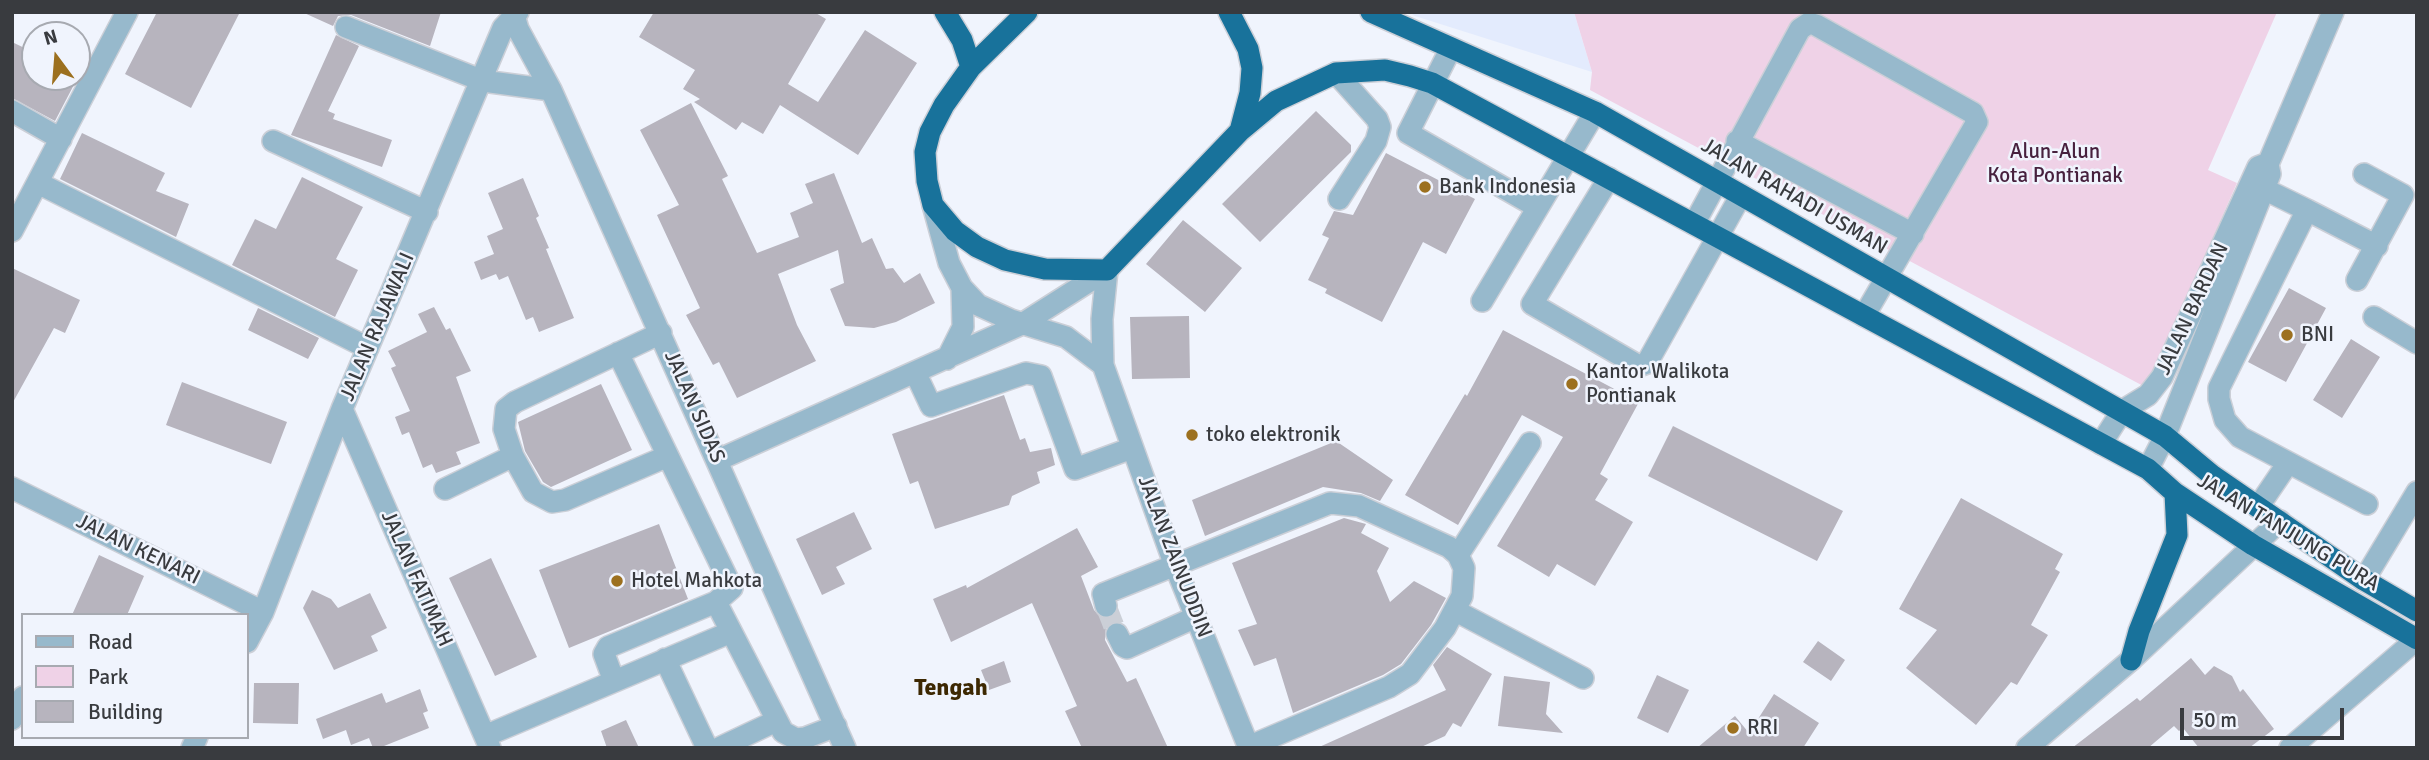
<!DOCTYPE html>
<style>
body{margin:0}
#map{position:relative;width:2429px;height:760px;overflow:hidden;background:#f0f4fd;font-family:Signika,sans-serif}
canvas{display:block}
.frame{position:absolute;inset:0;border:14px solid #393b3f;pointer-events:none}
.legend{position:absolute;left:21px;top:613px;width:228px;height:126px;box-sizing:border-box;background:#f0f4fd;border:2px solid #a7aab1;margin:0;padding:9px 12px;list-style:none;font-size:21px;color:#393b3f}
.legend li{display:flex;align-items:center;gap:14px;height:35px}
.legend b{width:35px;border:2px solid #a7aab1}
.north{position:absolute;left:21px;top:21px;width:70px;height:70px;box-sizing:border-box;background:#f0f4fd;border:2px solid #a7aab1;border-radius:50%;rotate:344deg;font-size:19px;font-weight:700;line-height:28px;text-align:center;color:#393b3f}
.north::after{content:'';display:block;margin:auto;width:24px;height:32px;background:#9c701f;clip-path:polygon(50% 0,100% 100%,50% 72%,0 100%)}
.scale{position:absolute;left:2180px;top:708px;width:164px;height:32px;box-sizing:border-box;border:4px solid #393b3f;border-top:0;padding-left:9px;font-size:21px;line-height:24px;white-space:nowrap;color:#393b3f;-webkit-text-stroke:5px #f0f4fd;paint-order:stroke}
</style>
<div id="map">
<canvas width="2429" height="760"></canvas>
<div class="frame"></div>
<ul class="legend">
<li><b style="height:9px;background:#97b9cc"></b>Road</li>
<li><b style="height:19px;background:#efd2e7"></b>Park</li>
<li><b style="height:19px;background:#b7b4be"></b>Building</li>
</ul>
<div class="north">N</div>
<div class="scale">50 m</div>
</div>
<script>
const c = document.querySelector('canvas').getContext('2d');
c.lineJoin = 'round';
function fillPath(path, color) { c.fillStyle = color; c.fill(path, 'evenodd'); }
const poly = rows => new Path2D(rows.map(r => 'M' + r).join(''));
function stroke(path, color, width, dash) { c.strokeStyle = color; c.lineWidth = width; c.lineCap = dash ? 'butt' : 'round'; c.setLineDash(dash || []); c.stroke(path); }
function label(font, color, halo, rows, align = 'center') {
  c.font = font + ' Signika,sans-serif'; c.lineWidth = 5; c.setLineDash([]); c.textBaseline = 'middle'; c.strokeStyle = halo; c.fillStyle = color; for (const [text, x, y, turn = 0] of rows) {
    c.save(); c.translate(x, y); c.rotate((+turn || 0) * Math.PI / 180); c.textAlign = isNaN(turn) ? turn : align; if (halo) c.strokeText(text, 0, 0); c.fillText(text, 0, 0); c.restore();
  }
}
fillPath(poly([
 [1409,12,1574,12,1592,72,1415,16]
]), '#e3ebfd');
fillPath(poly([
 [1574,12,2277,12,2208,170,2237,183,2147,388,1590,90,1592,72]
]), '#efd2e7');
fillPath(poly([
 [157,12,240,12,191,108,125,74],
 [302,12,441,12,430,46,351,15,338,16,333,26],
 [654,12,814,12,826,19,788,84,818,102,865,30,917,63,858,155,780,105,763,134,742,122,736,130,694,102,700,99,683,89,695,70,639,37],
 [336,35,359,46,328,111,335,114,333,119,392,140,382,167,291,135],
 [12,42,35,53,35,77,78,77,55,121,12,98],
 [691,103,728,176,722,179,757,253,799,237,790,213,813,203,805,184,834,173,862,243,872,238,886,269,893,268,904,283,920,273,935,303,896,322,874,328,845,326,830,289,844,283,838,250,778,274,797,325,816,361,737,398,719,362,713,365,686,315,700,308,657,215,679,205,640,130],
 [1316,111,1351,145,1351,152,1260,242,1222,204],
 [82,133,165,173,156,191,189,204,176,237,60,179],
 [1386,153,1475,199,1446,254,1423,242,1382,322,1325,293,1327,289,1308,280,1329,238,1322,235,1334,211,1353,215],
 [302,177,363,207,336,259,358,270,335,317,232,265,255,219,276,229],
 [523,178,539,216,536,218,549,248,546,249,574,318,539,332,533,317,526,320,508,276,499,280,496,274,481,280,474,262,494,254,487,236,503,229,488,193],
 [1183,220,1242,268,1205,312,1146,264],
 [12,268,80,300,65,333,54,328,12,404],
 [2289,288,2326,308,2286,382,2248,362],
 [434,307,446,330,450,328,471,371,456,377,480,443,456,452,461,464,436,473,432,464,423,468,409,432,402,435,395,417,410,411,391,368,396,366,388,351,427,332,418,314],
 [258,308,319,338,308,359,248,330],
 [1189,316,1190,378,1132,379,1130,317],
 [1503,330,1639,402,1600,474,1608,479,1595,500,1633,522,1595,586,1557,564,1549,577,1497,546,1563,437,1522,415,1458,525,1405,495,1465,394,1467,396],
 [2351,339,2380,357,2342,418,2313,400],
 [182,382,287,422,271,464,166,425],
 [601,384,632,450,551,487,543,482,525,451,518,422],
 [1004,395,1020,440,1025,438,1030,452,1051,448,1055,465,1037,472,1040,483,1012,496,1009,505,935,529,918,481,910,484,892,434],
 [1673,426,1843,511,1817,561,1648,476],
 [1336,441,1393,480,1380,501,1361,493,1323,487,1205,536,1192,500],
 [1961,498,2063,554,2055,569,2060,572,2031,625,2048,635,2017,685,2011,682,1976,725,1906,668,1937,630,1899,609],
 [854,512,872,549,836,567,845,584,822,595,796,539],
 [1344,518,1366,524,1361,533,1389,548,1377,571,1390,602,1414,581,1446,598,1431,625,1401,664,1383,675,1293,713,1276,658,1254,666,1238,630,1257,624,1232,563],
 [659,524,688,599,569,648,539,570],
 [1077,528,1098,567,1081,576,1094,610,1103,619,1110,618,1118,611,1123,622,1112,622,1106,626,1105,640,1127,682,1136,678,1168,748,1082,748,1065,711,1077,706,1032,603,951,642,933,599,966,585,967,588],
 [99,555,144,576,127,615,72,615],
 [491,558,537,657,495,676,449,578],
 [312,590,331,599,338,608,370,593,387,628,371,636,378,651,334,670,303,608],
 [1818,641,1845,660,1831,681,1803,662],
 [1447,647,1492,674,1461,727,1453,723,1445,736,1419,748,1317,748,1446,690,1433,665],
 [2191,658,2205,675,2214,666,2232,676,2240,692,2243,689,2274,729,2249,748,2199,748,2183,728,2179,731,2174,726,2148,748,2072,748,2137,698,2140,701],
 [1004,661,1011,682,989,690,981,670],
 [1657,675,1689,690,1668,733,1637,718],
 [1504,676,1550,682,1546,714,1563,733,1498,726],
 [254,683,299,683,298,724,253,723],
 [420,689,428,711,423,713,429,728,379,748,373,748,369,738,351,745,346,730,323,739,316,719,382,693,386,703],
 [1774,694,1819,723,1803,748,1697,748,1735,716,1749,733],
 [626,720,639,748,607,748,601,731]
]), '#b7b4be');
stroke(poly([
 [1106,606,1117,634]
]), '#cbcfd7', 21, [21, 10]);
const minor = poly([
 [513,12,518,29,551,90,845,748],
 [346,27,483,81,551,90],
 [1451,48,1408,133,1537,207],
 [1336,73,1377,119,1380,127,1376,141,1339,199],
 [12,111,61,139],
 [273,141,427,212],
 [1737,141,1913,234],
 [1609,178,1532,304,1639,366,1647,363,1741,195],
 [38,183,368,348],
 [2264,189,2307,210],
 [933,205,949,263,962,288,978,305,1011,320,1066,337,1103,365],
 [1694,224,1800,29,1809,23,1816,25,1973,113,1977,122,1864,316],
 [12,231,127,12],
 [1107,270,1102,319,1103,365,1174,563,1249,748],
 [2357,280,2403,195,2364,174],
 [1482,301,1595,112],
 [2374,317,2417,343],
 [661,333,515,402,506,409,504,429,513,456,533,492,552,502,565,500,668,456],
 [947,359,963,327,962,288],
 [915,372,931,406,1026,373,1041,376,1075,469,1132,448],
 [342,409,490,748],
 [2101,444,2122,411,2148,395,2162,377,2258,167,2263,165],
 [718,460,1022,324,1107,270],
 [2148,469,2165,436,2270,174,2268,164,2333,12],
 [12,488,263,612],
 [445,489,513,456],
 [2367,504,2240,437,2225,420,2219,399,2219,388,2307,210,2377,246],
 [2258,507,2288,463],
 [1458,555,1530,443],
 [2364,580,2417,492],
 [716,602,783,732,796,739,805,738,836,726],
 [1106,606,1103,594,1330,503,1359,506,1449,547,1458,555,1464,568,1462,596,1445,628,1410,674,1389,687,1248,747],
 [1456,611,1583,678],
 [1117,634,1123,646,1127,648,1196,617],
 [247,642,263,612,342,409,503,28,518,12],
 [665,659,707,748],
 [614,681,604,654,608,647,716,602,732,588,618,353],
 [12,719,23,697],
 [485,736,731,632],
 [192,748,197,737],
 [719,748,776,721],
 [2027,748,2131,660,2280,521],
 [2290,748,2417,639]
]);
const highway = poly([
 [945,12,962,40,971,67],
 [1027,12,971,67,944,105,930,132,925,152,927,181,933,205,955,231,977,247,1005,260,1045,269,1107,270,1240,131,1276,101,1336,73,1385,70,1410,76,1432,83,2148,469,2175,493,2253,545,2417,639],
 [1229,12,1248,49,1252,68,1250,93,1240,131],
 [1371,12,1595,112,2165,436,2213,476,2364,580,2417,611],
 [2131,660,2139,631,2177,535,2175,493]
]);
stroke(minor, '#cbcfd7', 24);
stroke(highway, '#cbcfd7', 24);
stroke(minor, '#97b9cc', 21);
stroke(highway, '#18729b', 21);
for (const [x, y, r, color] of [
 [1425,187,7,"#9c701f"],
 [2287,335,7,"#9c701f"],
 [1572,384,7,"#9c701f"],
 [1192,435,7,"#9c701f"],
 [617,581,7,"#9c701f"],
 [1733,728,7,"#9c701f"]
]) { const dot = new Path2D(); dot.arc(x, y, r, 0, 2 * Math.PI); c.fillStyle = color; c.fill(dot); stroke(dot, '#f0f4fd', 2.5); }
label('21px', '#47213e', '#f0f4fd', [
 ["Alun-Alun",2055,152],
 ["Kota Pontianak",2055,176]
]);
label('21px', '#393b3f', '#f0f4fd', [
 ["Bank Indonesia",1439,187],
 ["BNI",2301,335],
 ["Kantor Walikota",1586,372],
 ["Pontianak",1586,396],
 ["toko elektronik",1206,435],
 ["Hotel Mahkota",631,581],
 ["RRI",1747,728]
], 'left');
label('21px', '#393b3f', '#f0f4fd', [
 ["JALAN RAHADI USMAN",1794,197,30],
 ["JALAN BARDAN",2193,309,-65],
 ["JALAN RAJAWALI",378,327,-67],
 ["JALAN SIDAS",694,407,66],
 ["JALAN TANJUNG PURA",2288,533,31],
 ["JALAN KENARI",138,550,26],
 ["JALAN ZAINUDDIN",1174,557,69],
 ["JALAN FATIMAH",416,579,66]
]);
label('bold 24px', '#3d2802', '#f0f4fd', [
 ["Tengah",951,689]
]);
</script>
